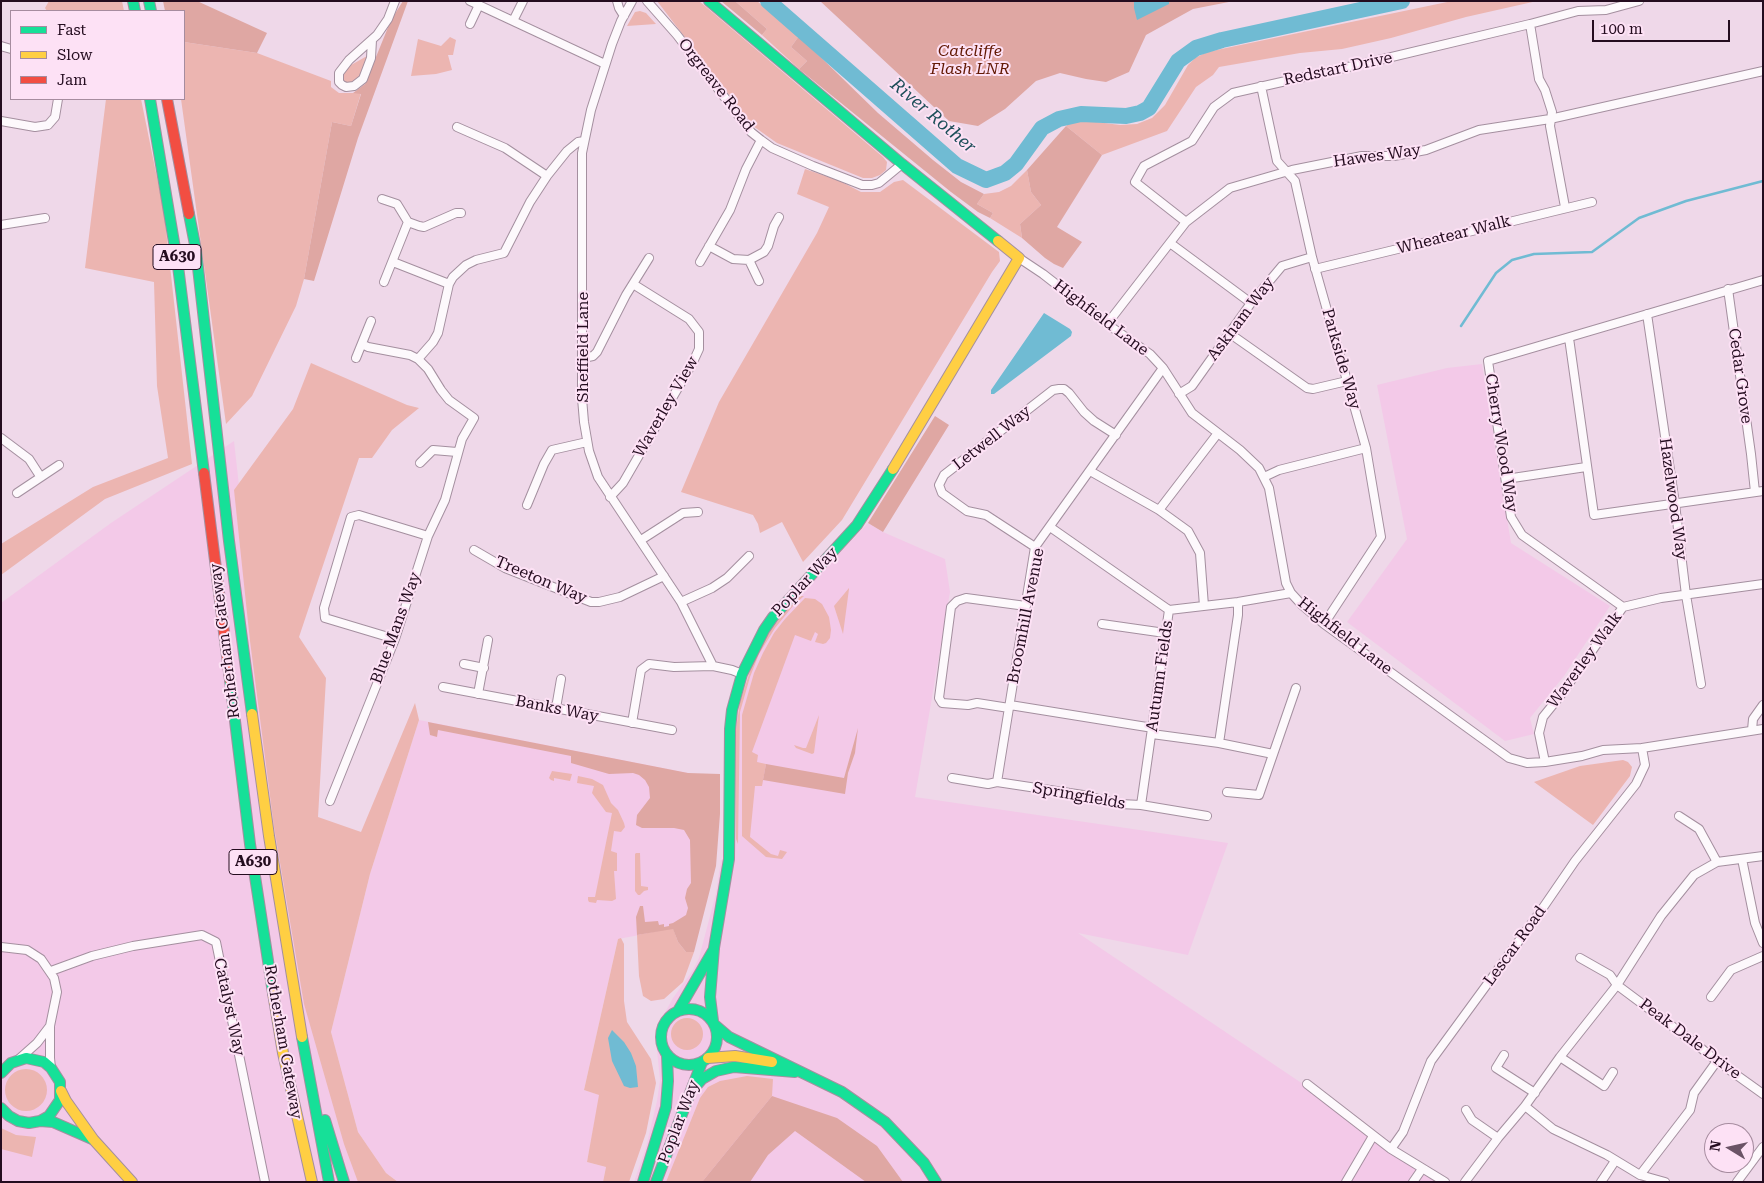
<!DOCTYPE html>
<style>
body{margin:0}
#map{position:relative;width:1764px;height:1183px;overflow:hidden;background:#efd8e9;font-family:"Roboto Serif",serif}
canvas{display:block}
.frame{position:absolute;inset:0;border:2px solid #240c1f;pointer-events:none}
.legend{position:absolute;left:10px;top:10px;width:175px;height:90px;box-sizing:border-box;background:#fde1f5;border:1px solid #a68c9f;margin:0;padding:6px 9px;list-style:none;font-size:15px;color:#240c1f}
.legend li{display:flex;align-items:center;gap:10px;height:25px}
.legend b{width:25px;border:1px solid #a68c9f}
.north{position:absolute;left:1704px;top:1123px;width:50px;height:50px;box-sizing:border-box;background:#fde1f5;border:1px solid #a68c9f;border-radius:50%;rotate:279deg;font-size:14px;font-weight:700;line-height:20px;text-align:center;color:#240c1f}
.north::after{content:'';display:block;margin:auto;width:18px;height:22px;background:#6b5366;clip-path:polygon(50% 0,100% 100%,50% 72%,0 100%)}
.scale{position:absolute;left:1592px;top:20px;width:138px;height:22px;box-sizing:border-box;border:2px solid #240c1f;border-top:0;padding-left:6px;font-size:15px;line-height:18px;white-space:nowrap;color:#240c1f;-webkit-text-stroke:4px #fde1f5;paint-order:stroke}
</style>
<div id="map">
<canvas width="1764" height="1183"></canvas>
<div class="frame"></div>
<ul class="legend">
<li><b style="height:6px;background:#16e098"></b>Fast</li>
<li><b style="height:6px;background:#ffcf43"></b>Slow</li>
<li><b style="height:6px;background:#f24e42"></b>Jam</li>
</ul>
<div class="north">N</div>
<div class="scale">100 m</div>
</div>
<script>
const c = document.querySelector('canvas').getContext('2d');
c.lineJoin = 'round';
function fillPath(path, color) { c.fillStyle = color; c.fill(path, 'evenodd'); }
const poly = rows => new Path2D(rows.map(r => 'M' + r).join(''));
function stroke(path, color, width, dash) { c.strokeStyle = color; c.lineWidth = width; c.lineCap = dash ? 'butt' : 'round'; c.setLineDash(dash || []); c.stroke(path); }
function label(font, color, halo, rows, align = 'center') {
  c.font = font + ' "Roboto Serif",serif'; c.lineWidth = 4; c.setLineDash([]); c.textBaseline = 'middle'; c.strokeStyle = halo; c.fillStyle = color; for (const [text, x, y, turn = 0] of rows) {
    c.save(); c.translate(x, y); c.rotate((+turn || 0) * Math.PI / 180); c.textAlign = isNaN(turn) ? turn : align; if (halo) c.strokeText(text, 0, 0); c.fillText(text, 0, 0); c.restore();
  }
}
fillPath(poly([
 [1482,364,1511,543,1610,606,1564,676,1530,718,1534,734,1505,741,1347,622,1407,539,1377,385,1447,368],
 [234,441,264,710,283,847,362,1182,1,1182,1,603,111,523],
 [868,523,883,532,945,559,950,592,915,797,1228,843,1188,955,1078,933,1449,1182,634,1182,646,1147,657,1101,660,1080,656,1040,657,1027,673,998,693,970,699,958,716,893,721,860,733,862,735,727,740,702,748,674,772,627,798,598],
 [419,720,688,773,699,924,618,939,584,1090,600,1095,587,1162,606,1167,603,1182,398,1182,386,1173,358,1132,331,1032,370,874]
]), '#f3c9e8');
fillPath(poly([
 [49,1,122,1,124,11,47,11,45,8],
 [657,1,699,1,883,157,887,162,886,170,880,175,872,178,863,178,777,143,753,126],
 [735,1,757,1,799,36,791,47,807,61,799,69,762,35,767,29],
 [1452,1,1537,1,1466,17,1391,38,1342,49,1300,53,1219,67,1213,75,1196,87,1167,131,1102,155,1066,126,1074,119,1120,125,1137,124,1152,118,1165,105,1188,65,1195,58,1207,52],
 [640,11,646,13,656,24,627,26,635,12],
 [450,37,456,40,453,55,448,55,452,70,436,74,411,76,418,39,441,46],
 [184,42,257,53,331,81,331,87,339,93,361,93,351,126,332,122,304,279,296,306,252,396,226,424,181,99,184,99],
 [367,56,366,66,361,76,356,83,349,85,344,82,342,79,346,69,351,65],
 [106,99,141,99,164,212,192,464,105,499,1,575,1,544,93,487,168,458,157,386,154,282,85,268],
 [805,169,840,181,861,192,880,192,894,182,903,180,999,252,1000,261,992,272,842,520,803,562,782,522,760,533,758,524,753,515,681,492,719,402,817,233,829,207,797,194],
 [1027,170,1031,192,1041,205,1020,224,1022,238,990,218,993,213,977,204,984,194,999,192,1011,186],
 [311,363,407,405,419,408,392,430,372,458,359,458,299,637,326,678,318,817,361,832,415,703,419,720,370,874,331,1032,358,1132,386,1173,398,1182,358,1182,344,1144,304,1004,274,827,250,641,234,490,293,409],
 [849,588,849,589,843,634,834,606],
 [801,596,804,596,793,606,775,628,759,654,750,677,740,712,738,844,736,839,735,736,740,702,753,662,763,641,791,603],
 [805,598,815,599,822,604,829,617,831,630,830,638,826,643,823,644,815,642,818,634,815,632,811,641,795,635,752,752,758,755,757,762,766,764,762,786,755,786,750,837,771,854,778,856,780,850,787,852,782,859,766,857,742,836,742,715,754,673,763,653,774,633,785,619],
 [819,715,814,753,812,754,796,748,794,745,803,748,806,748],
 [1623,760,1628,762,1632,767,1630,776,1593,825,1534,782,1580,766],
 [552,771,572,774,570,781,554,778,554,781,551,780,549,778],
 [578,776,592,779,603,785,611,803,618,810,624,823,625,827,621,832,614,831,611,851,617,853,617,871,614,871,616,899,612,901,597,900,596,903,589,902,588,900,588,897,595,897,612,813,606,812,592,793,594,786,577,783],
 [636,853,640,853,641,886,648,887,648,890,644,891,640,895,638,895,635,891,635,854],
 [673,928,678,942,686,952,694,952,683,982,664,999,651,1001,643,996,639,976,637,935],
 [621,938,624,944,624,1001,627,1022,651,1059,656,1083,646,1133,629,1182,603,1182,606,1167,587,1162,599,1095,584,1090,618,939],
 '671 1034a16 16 0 1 1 32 0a16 16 0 1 1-32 0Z',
 '5 1090a21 21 0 1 1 42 0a21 21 0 1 1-42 0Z',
 [747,1076,773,1079,772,1096,702,1182,666,1182,700,1098,708,1087,720,1081],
 [1,1128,16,1135,36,1137,32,1157,1,1149]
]), '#ecb5b1');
fillPath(poly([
 [163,1,197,1,267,33,257,53,184,42,184,11,165,11],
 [403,1,408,1,358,138,314,281,304,279,332,122,351,126,361,94,353,93,365,84,391,20],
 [721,1,735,1,767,29,762,35],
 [820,1,1134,1,1134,8,1168,4,1169,1,1234,1,1193,9,1146,35,1129,72,1106,82,1086,79,1060,73,1036,81,1005,109,978,126,949,121],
 [799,36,878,113,933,160,961,182,984,194,977,204,993,213,990,218,978,212,951,192,799,69,807,61,791,47],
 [1066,126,1102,155,1057,227,1082,242,1063,268,1054,264,1045,258,1022,238,1020,224,1041,205,1031,192,1027,170],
 [935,416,949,425,883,532,868,523],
 [428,722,688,773,720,774,720,814,716,866,694,952,686,952,678,942,673,929,637,935,636,917,640,906,643,906,645,922,658,921,659,925,664,924,664,927,669,926,669,924,673,923,686,915,688,908,685,898,687,889,691,883,690,840,684,830,674,828,642,828,636,825,637,815,650,798,649,787,645,780,639,775,633,773,609,774,571,763,571,756,438,730,437,737,430,735],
 [858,728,855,753,848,773,845,794,763,780,766,764,844,778],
 [772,1096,837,1118,877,1146,903,1182,866,1182,795,1131,768,1155,750,1182,702,1182]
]), '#dfa7a3');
fillPath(poly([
 [1134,1,1169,1,1169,4,1137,20,1134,8],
 [1044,313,1070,329,1072,332,1071,336,994,394,991,394,991,390],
 [612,1030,624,1042,631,1053,636,1066,638,1087,630,1088,624,1086,612,1061,608,1038]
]), '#70bbd3');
stroke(poly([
 [1461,326,1496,273,1512,260,1534,254,1592,252,1639,218,1686,201,1763,181]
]), '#70bbd3', 2.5);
stroke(poly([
 [768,1,957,166,986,180,1005,173,1016,164,1042,128,1059,119,1081,114,1126,116,1140,113,1149,108,1178,61,1196,48,1222,40,1402,1]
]), '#70bbd3', 16);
const street = poly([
 [470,1,605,64],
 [617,1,619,8,624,16],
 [632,1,621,21,612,44,591,110,582,153,582,398,584,422,589,451,598,477,681,602,713,666],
 [647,1,677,35,751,132,761,140,772,148,813,166,862,185,872,185,879,183,902,164],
 [513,21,523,1],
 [470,24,479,5],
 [1530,24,1539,79,1545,90,1552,112,1550,126,1565,207],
 [372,40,371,58,363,79,354,86,346,87,342,85,339,82,339,73,349,60,377,35,388,19,395,1],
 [1,46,11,49],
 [1261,86,1277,161,1295,181,1312,257,1366,448,1381,537,1324,624],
 [1,121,35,127,48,125,55,117,58,99],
 [457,127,505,148,547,176],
 [382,199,397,204,408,222,419,226,424,227,456,213,461,213],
 [1186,222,1135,182,1144,166,1192,141,1214,107,1233,93,1379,60,1530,24,1578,11,1606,10,1639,1],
 [1,225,45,218],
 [1170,243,1251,303],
 [709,246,733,259,749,260,764,252,768,246,774,226,779,217],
 [1019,258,1043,274,1107,324,1150,354,1163,368,1192,413,1240,450,1259,468,1269,488,1286,583,1291,593,1302,605,1324,624,1509,758,1527,763,1545,762,1582,756,1603,750,1642,748,1763,729],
 [749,260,759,281],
 [393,262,449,284],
 [700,262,730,210,746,169,761,140],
 [1315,269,1592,202],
 [384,282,408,222],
 [1728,289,1751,454,1755,492],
 [1647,314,1675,504,1686,595,1701,684],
 [1107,324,1186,222,1230,188,1292,170,1362,156,1394,156,1426,150,1479,130,1550,119,1763,71],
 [1229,333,1307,388,1313,389,1347,381],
 [1569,338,1594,515,1763,491],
 [356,358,371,321],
 [583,358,593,356,597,352,626,295,649,258],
 [418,359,433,342,438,333,449,284,453,277,466,265,476,260,504,253,530,202,547,176,567,151,578,142,584,141],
 [1179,394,1192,386,1251,303,1282,266,1312,257],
 [1,438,29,459,40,476],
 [420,463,433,450,457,452],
 [1090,471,1159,510,1188,531,1200,553,1204,606],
 [1264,477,1279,470,1366,448],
 [1506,479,1586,467],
 [17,493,59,465],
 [610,497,623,483,693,362,699,349,699,332,689,319,633,284],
 [527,505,544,464,552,450,587,442],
 [1159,510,1218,433],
 [1050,527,1169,610],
 [641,540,683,513,698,512],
 [1035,547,986,515,967,511,942,493,939,485,944,475,1053,390,1059,389,1064,389,1069,393,1084,412,1094,421,1116,435],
 [474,550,505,568,591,602,599,602,620,597,664,576],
 [681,602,712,588,727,578,749,556],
 [1623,607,1522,535,1511,517,1488,361,1763,280],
 [1102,624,1165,633],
 [395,639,325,618,324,608,351,517,359,515,428,536],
 [464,664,484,668],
 [443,687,672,730],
 [478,694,488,640],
 [1010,705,1153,728],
 [556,708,561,679],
 [1009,708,977,703,968,705,942,703,939,698,951,607,957,601,966,598,1026,606],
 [632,723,641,670,649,664,674,667,713,666,732,670,742,674],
 [1752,730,1753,719,1763,705],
 [1152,734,1219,743,1273,754],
 [1219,743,1238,615,1238,602],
 [1545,762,1539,733,1543,717,1560,696,1623,607,1661,598,1763,584],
 [952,778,988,784,997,782,1083,795,1120,804,1141,805,1207,816],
 [997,782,1035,547,1163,368],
 [1227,792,1259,795,1296,688],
 [330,801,395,639,428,536,445,500,462,439,474,418,449,400,441,390,428,369,418,359,410,355,368,347,362,344],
 [1141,805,1169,610,1238,602,1291,593],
 [1679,816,1699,829,1717,862],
 [1742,859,1755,923,1763,943],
 [1,947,27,950,41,959,54,978,57,992,50,1026,50,1058,51,1068],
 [1580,958,1610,975,1617,985,1692,1041,1717,1061,1763,1094],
 [51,971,92,956,133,946,202,935,216,942,265,1182],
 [1711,997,1731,970,1763,956],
 [1504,1055,1496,1068,1535,1093],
 [1560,1057,1604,1086,1613,1072],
 [19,1059,37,1043,50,1026],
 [1307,1084,1391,1149,1445,1182],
 [1525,1106,1553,1129,1607,1155,1640,1175,1665,1182],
 [1466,1110,1472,1120,1498,1138],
 [1391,1149,1403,1132,1431,1061,1540,912,1575,861,1636,784,1645,765,1642,748],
 [1640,1175,1690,1110,1694,1093,1717,1061],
 [1346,1182,1373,1136],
 [1413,1182,1422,1169],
 [1465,1182,1498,1138,1525,1106,1560,1057,1617,985,1661,916,1694,875,1717,862,1763,856],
 [1601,1182,1615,1161],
 [1737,1182,1763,1147]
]);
const fast = poly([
 [133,1,135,11],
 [149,1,151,11],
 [709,1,902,164,998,241],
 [150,99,178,266,204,473],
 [189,214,196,250,229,541,252,714],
 [230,680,250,844,273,993],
 '661 1037a28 28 0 1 1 56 0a28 28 0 1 1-56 0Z',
 [678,1011,714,949],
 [713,1021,710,997,714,948,729,859,730,729,732,710,742,674,764,630,773,617,857,525,893,469],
 [715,1025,729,1037,842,1092,885,1122,924,1163,936,1182],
 [302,1037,329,1182],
 [1,1073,11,1063,26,1058,44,1062,51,1068,60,1082,60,1100,49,1116,40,1121],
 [696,1086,702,1079,716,1071,734,1067,795,1072],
 [1,1108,9,1116,18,1121,29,1123,40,1121,53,1122,92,1139],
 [325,1120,344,1182],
 [643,1182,666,1107,668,1081,667,1055],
 [656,1182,702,1062]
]);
const slow = poly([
 [893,469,1019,258,998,241],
 [252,714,269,836,302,1037],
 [273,993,283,1053,312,1182],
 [708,1058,735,1056,772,1062],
 [61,1091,66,1101,93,1139,132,1182]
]);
const jam = poly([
 [167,99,189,214],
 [204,473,230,680]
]);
stroke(street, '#a48f9f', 10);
stroke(fast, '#a48f9f', 12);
stroke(slow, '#a48f9f', 12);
stroke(jam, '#a48f9f', 12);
stroke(street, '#fdf9fc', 8);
stroke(fast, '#16e098', 10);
stroke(slow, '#ffcf43', 10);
stroke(jam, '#f24e42', 10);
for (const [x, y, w] of [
 [177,257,48],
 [253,862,48]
]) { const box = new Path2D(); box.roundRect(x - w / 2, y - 12.5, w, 25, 4); c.fillStyle = '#fde1f5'; c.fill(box); stroke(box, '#240c1f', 1); }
label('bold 15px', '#240c1f', null, [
 ["A630",177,257],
 ["A630",253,862]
]);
label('italic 16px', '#621803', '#fde1f5', [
 ["Catcliffe",970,51],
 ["Flash LNR",970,69]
]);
label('16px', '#240c1f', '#fde1f5', [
 ["Redstart Drive",1338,69,-12],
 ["Orgreave Road",716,85,52],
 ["Hawes Way",1377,156,-8],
 ["Wheatear Walk",1454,235,-14],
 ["Highfield Lane",1101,318,37],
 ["Askham Way",1241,319,-53],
 ["Sheffield Lane",583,347,-90],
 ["Parkside Way",1341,359,74],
 ["Cedar Grove",1740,376,82],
 ["Waverley View",666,407,-60],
 ["Letwell Way",992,438,-38],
 ["Cherry Wood Way",1501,443,81],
 ["Hazelwood Way",1673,499,82],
 ["Treeton Way",541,580,23],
 ["Poplar Way",805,582,-47],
 ["Broomhill Avenue",1026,616,-79],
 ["Blue Mans Way",396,628,-70],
 ["Highfield Lane",1345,636,38],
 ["Rotherham Gateway",225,641,-97],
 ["Waverley Walk",1585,660,-54],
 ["Autumn Fields",1160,676,-82],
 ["Banks Way",557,709,11],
 ["Springfields",1079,796,10],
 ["Lescar Road",1515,946,-54],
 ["Catalyst Way",229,1007,78],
 ["Peak Dale Drive",1690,1039,37],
 ["Rotherham Gateway",283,1042,80],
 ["Poplar Way",679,1122,-69]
]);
label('italic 18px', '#1e4f5a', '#fde1f5', [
 ["River Rother",933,116,40]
]);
</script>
